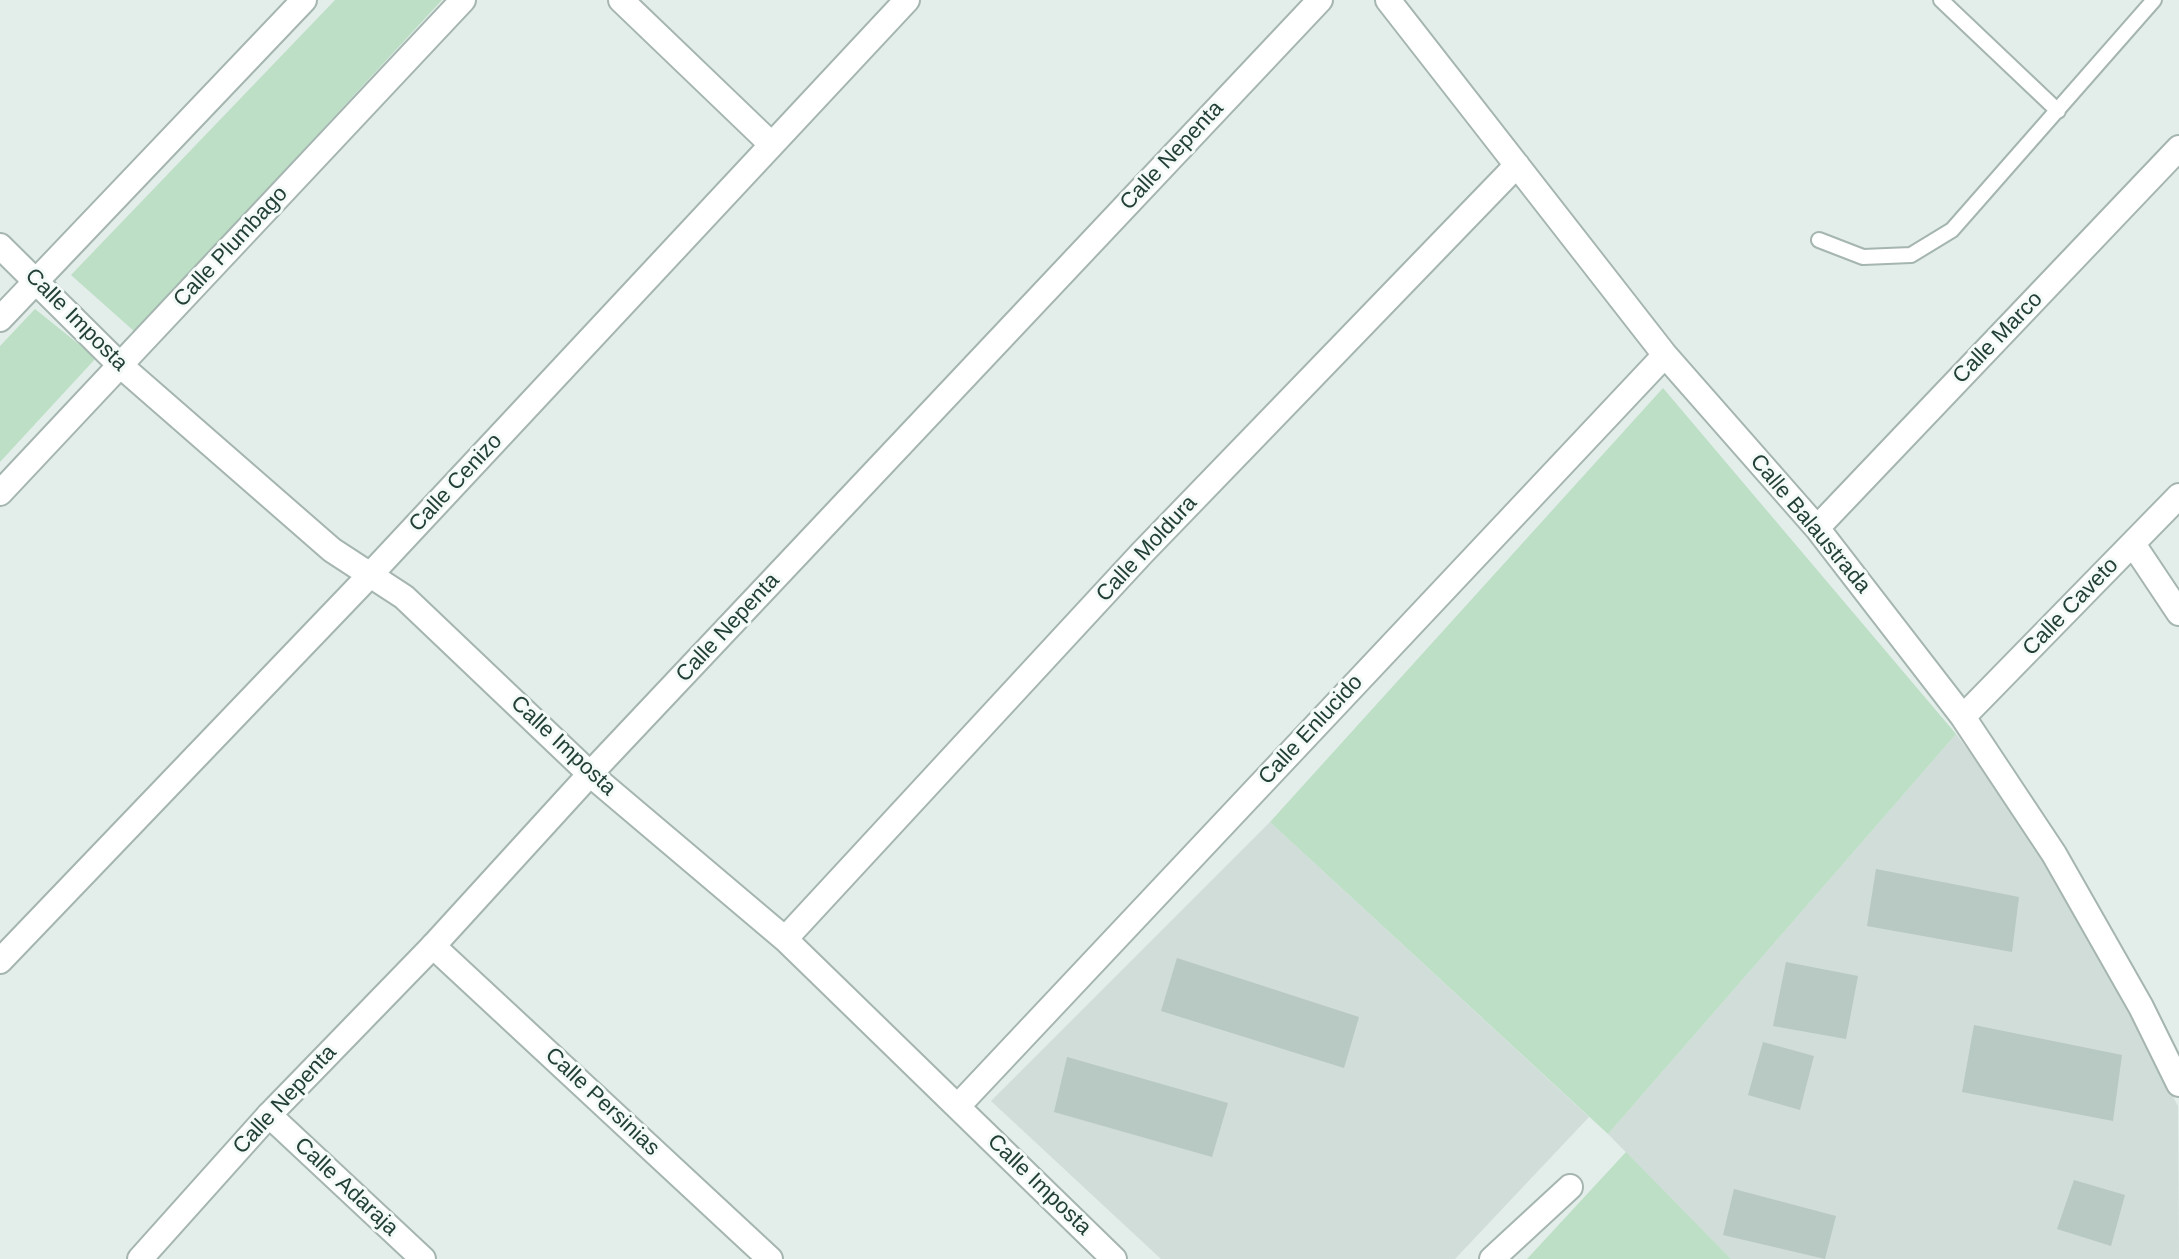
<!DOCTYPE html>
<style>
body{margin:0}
canvas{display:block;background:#e3ede9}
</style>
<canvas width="2179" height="1259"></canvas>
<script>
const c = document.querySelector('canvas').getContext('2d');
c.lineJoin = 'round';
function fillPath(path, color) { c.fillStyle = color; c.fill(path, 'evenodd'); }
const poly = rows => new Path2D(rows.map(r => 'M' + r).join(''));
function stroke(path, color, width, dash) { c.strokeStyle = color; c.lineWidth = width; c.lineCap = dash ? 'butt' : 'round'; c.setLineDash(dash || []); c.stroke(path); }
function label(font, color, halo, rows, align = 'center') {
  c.font = font + ' Arial,sans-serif'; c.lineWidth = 6; c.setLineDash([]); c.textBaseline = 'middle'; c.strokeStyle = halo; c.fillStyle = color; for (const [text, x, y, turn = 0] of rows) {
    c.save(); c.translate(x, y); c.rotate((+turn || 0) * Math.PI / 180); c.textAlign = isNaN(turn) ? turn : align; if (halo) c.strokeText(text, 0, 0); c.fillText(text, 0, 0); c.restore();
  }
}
fillPath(poly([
 [1956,734,2038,844,2178,1106,2179,1259,1731,1259,1608,1134],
 [1270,822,1589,1117,1455,1259,1161,1259,991,1101]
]), '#d1ddd8');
fillPath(poly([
 [335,0,442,0,135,332,71,275],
 [35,309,96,358,0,462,0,346],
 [1663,388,1956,734,1608,1134,1270,822],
 [1626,1152,1731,1259,1527,1259]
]), '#bcdfc6');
fillPath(poly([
 [1876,869,2019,897,2012,952,1867,926],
 [1177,958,1359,1017,1344,1068,1161,1011],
 [1786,962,1858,976,1846,1039,1773,1026],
 [1974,1025,2122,1055,2113,1121,1962,1092],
 [1763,1042,1814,1056,1800,1110,1748,1095],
 [1067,1057,1228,1103,1212,1157,1054,1112],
 [2074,1180,2125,1195,2111,1246,2057,1229],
 [1734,1189,1836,1216,1825,1259,1723,1235]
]), '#b8c8c2');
const service = poly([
 [1941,0,2058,111],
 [1819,240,1863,257,1911,255,1952,230,2154,0]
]);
const minor = poly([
 [621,0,771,144],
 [1388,0,1665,355,1817,528,1963,717,2054,854,2141,1007,2179,1084],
 [0,246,120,365,332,550,404,597,590,774,785,939,1114,1259],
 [0,319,304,0],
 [0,493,463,0],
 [1817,528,2179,148],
 [2133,544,2179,613],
 [1963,717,2179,496],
 [785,939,1142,553,1517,165],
 [433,946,770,1259],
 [0,961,370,575,907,0],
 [958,1106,1665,355],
 [269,1115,423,1259],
 [1492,1259,1570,1187]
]);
const tertiary = poly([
 [140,1259,269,1115,433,946,590,774,1320,0]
]);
stroke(service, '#a5b5b0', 18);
stroke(minor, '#a5b5b0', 28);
stroke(tertiary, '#a5b5b0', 28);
stroke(service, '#fff', 14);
stroke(minor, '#fff', 24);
stroke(tertiary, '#fff', 24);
label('22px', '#223f38', '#f4faf7', [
 ["Calle Nepenta",1172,156,-47],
 ["Calle Plumbago",231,247,-47],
 ["Calle Imposta",76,320,45],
 ["Calle Marco",1998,338,-46],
 ["Calle Cenizo",456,483,-47],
 ["Calle Balaustrada",1810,524,50],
 ["Calle Moldura",1147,549,-47],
 ["Calle Caveto",2071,607,-46],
 ["Calle Nepenta",728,628,-47],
 ["Calle Enlucido",1311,730,-47],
 ["Calle Imposta",563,746,43],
 ["Calle Nepenta",285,1100,-47],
 ["Calle Persinias",602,1102,43],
 ["Calle Imposta",1039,1185,44],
 ["Calle Adaraja",346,1187,43]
]);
</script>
